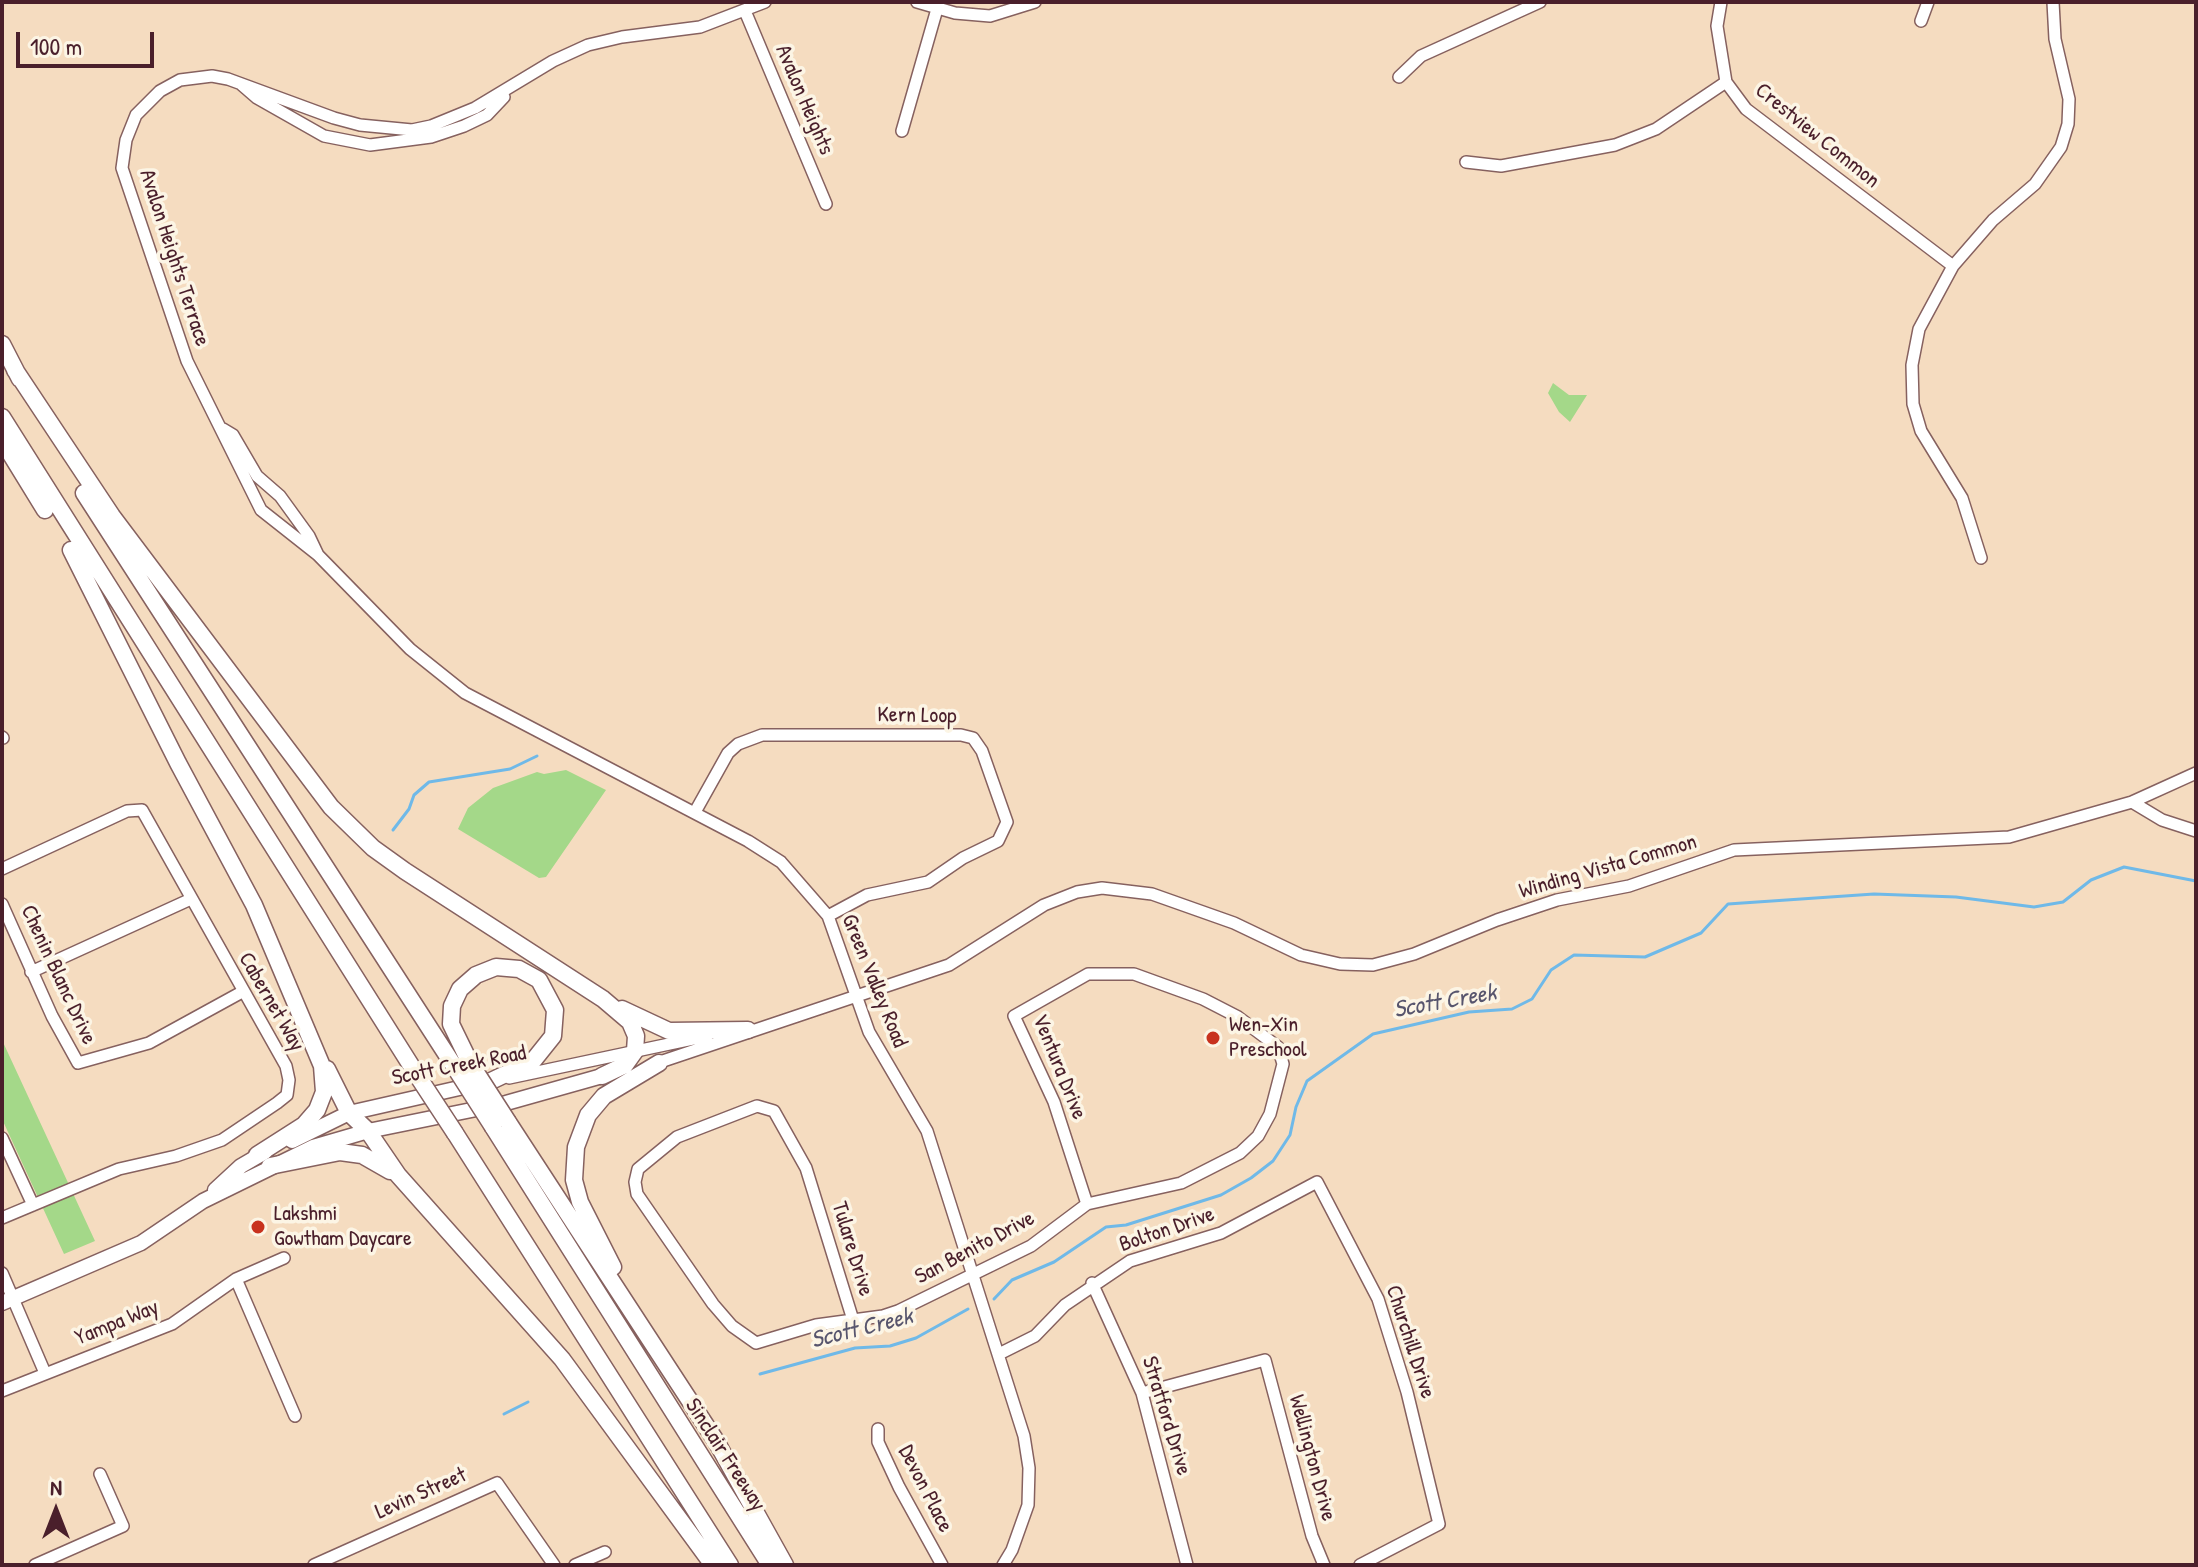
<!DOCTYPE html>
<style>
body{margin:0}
#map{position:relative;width:2198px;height:1567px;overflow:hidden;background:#f5dcc0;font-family:"Patrick Hand",sans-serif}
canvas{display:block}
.frame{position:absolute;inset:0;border:4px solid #4a1f2b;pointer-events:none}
.north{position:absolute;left:16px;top:1471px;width:80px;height:80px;-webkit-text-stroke:6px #fcf5e5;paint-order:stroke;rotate:0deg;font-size:22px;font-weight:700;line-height:32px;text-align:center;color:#4a1f2b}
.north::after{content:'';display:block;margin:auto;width:28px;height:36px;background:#4a1f2b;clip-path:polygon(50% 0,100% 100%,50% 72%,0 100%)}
.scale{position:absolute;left:16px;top:32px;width:138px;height:36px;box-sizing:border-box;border:4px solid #4a1f2b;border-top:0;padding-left:10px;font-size:24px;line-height:28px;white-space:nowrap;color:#4a1f2b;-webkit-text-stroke:6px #fcf5e5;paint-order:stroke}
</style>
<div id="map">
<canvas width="2198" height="1567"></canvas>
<div class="frame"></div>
<div class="north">N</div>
<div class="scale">100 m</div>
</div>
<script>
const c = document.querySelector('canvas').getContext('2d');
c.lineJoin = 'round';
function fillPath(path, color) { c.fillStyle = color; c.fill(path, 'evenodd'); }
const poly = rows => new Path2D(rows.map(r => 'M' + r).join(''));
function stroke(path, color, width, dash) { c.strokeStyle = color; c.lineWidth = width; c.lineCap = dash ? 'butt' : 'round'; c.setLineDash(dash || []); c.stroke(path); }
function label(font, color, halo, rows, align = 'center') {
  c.font = font + ' "Patrick Hand",sans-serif'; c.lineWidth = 7; c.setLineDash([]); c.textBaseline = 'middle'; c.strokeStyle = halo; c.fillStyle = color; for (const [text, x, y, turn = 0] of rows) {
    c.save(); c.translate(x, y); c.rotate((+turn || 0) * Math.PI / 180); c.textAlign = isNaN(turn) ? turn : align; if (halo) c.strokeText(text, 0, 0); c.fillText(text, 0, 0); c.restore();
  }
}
fillPath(poly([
 [1553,383,1569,395,1587,395,1570,422,1559,412,1548,393],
 [566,770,606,790,546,877,539,878,458,829,468,808,493,788,537,772,544,774],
 [2,1040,95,1241,64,1254,2,1119]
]), '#a4d889');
stroke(poly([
 [393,830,409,809,414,795,429,782,510,769,537,756],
 [994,1299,1012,1280,1054,1262,1106,1227,1126,1225,1221,1195,1251,1178,1273,1161,1290,1135,1296,1107,1307,1081,1373,1034,1469,1012,1512,1009,1532,999,1551,970,1574,955,1645,957,1701,933,1728,904,1874,894,1956,897,2034,907,2063,902,2091,880,2124,867,2196,881],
 [760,1374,855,1348,890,1346,916,1338,968,1309],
 [504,1414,528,1402]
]), '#6fb9e8', 3);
const minor = poly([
 [765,2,700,27,622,37,588,45,553,61,475,108,431,126,412,130,360,125,334,118,228,79,212,76,180,80,160,91,136,115,126,140,122,168,187,361,261,510,318,555,410,649,465,693,748,841,781,862,828,916,869,1032,927,1131,1024,1436,1029,1468,1028,1505,1012,1550,1003,1565],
 [917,2,955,13,990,16,1035,2],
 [1721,2,1717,26,1726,82,1746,109,1953,266],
 [745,11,826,204],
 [1921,21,1928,2],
 [1399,77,1421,56,1540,2],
 [242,85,257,98,324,136,370,145,431,137,464,126,487,115,504,97],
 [902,131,937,9],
 [1466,162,1501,166,1615,145,1656,129,1726,82],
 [223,429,233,435,257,476,280,496,309,536,318,555],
 [1981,558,1962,498,1921,431,1913,404,1912,365,1919,329,1953,266,1993,220,2035,184,2061,147,2068,124,2069,99,2055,39,2053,2],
 [2,737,3,738],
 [2132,802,2162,820,2196,831],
 [695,812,728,753,738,744,762,735,961,735,973,738,982,751,1007,822,998,841,963,858,928,882,867,895,828,916],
 [2,869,127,811,142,810,286,1066,289,1080,287,1095,277,1103,222,1140,176,1156,119,1169,2,1218],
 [2,904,52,1016,78,1063,149,1043,242,992],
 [31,972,191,899],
 [654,1064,949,965,1044,905,1077,892,1102,888,1152,894,1234,923,1301,955,1340,964,1373,965,1414,954,1497,920,1557,900,1629,886,1734,850,2009,837,2132,802,2196,773],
 [509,1078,707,1036],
 [2,1138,33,1205],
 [2,1273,45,1373],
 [236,1279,295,1416],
 [1092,1283,1142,1393,1187,1565],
 [853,1320,806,1168,774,1111,757,1106,677,1137,638,1169,635,1182,637,1194,713,1304,732,1326,756,1343,816,1325,853,1320,883,1316,898,1311,1031,1246,1087,1204,1181,1183,1240,1153,1258,1136,1270,1114,1283,1064,1278,1047,1238,1017,1203,999,1134,974,1088,974,1014,1016,1054,1102,1087,1204],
 [999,1354,1035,1336,1065,1305,1130,1261,1221,1233,1317,1182,1378,1299,1407,1392,1439,1524,1360,1565],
 [2,1391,172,1324,236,1279,284,1258],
 [1142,1393,1265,1360,1312,1536,1324,1565],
 [878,1429,878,1442,899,1487,942,1565],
 [35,1565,123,1526,100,1474],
 [314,1565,497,1483,554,1565],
 [575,1565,605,1552]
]);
const major = poly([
 [292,1141,349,1113,477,1084],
 [215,1190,241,1166,265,1152],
 [2,1303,141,1243,203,1201,313,1147,368,1131,506,1103,602,1076]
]);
const highway = poly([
 [2,344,20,379],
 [15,370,112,516,331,807,373,848,405,871,603,999,630,1022,636,1036,635,1051,625,1065,602,1076],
 [2,417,417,1075],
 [2,440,45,510],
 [84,493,454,1066],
 [71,550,178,763,254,905,322,1066,324,1092,317,1110,304,1125,257,1155],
 [622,1009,669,1031,748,1030],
 [470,1063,451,1024,452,1006,460,989,476,975,496,967,519,969,539,980,555,1010,553,1036,533,1061,491,1081],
 [327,1069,349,1113,368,1131,398,1175,562,1359,713,1565],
 [508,1122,716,1441,785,1565],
 [493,1127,770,1565],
 [455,1133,730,1565],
 [270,1166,340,1152,362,1155,390,1171],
 [613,1267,580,1202,574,1180,576,1147,588,1115,604,1096,659,1063]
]);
stroke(minor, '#86615f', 14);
stroke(major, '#86615f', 17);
stroke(highway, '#86615f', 19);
stroke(minor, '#fff', 11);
stroke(major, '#fff', 14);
stroke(highway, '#fff', 16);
const highwayBridge = poly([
 [470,1063,508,1122],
 [454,1066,493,1127],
 [417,1075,455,1133]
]);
stroke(highwayBridge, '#86615f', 19, []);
stroke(highwayBridge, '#fff', 16);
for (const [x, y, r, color] of [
 [1213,1038,8,"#c8321e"],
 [258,1227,8,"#c8321e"]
]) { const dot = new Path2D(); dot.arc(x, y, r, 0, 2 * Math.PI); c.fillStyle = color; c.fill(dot); stroke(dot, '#fcf5e5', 3); }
label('22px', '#4a1f2b', '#fcf5e5', [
 ["Avalon Heights",804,100,67],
 ["Crestview Common",1817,136,39],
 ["Avalon Heights Terrace",174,258,72],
 ["Kern Loop",917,716,1],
 ["Winding Vista Common",1608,867,-16],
 ["Chenin Blanc Drive",58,975,65],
 ["Green Valley Road",874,981,68],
 ["Cabernet Way",271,1002,60],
 ["Scott Creek Road",459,1066,-11],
 ["Ventura Drive",1059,1067,68],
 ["Bolton Drive",1167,1230,-19],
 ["San Benito Drive",975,1248,-28],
 ["Tulare Drive",852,1249,73],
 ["Yampa Way",117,1323,-22],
 ["Churchill Drive",1410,1342,72],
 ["Stratford Drive",1166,1416,73],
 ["Sinclair Freeway",725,1455,57],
 ["Wellington Drive",1312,1458,75],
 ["Devon Place",925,1489,63],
 ["Levin Street",421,1494,-24]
]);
label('22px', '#4a1f2b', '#fcf5e5', [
 ["Wen-Xin",1229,1025],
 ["Preschool",1229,1050],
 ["Lakshmi",274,1214],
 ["Gowtham Daycare",274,1239]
], 'left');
label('italic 24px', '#57556d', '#fcf5e5', [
 ["Scott Creek",1445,1002,-10],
 ["Scott Creek",862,1329,-14]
]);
</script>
